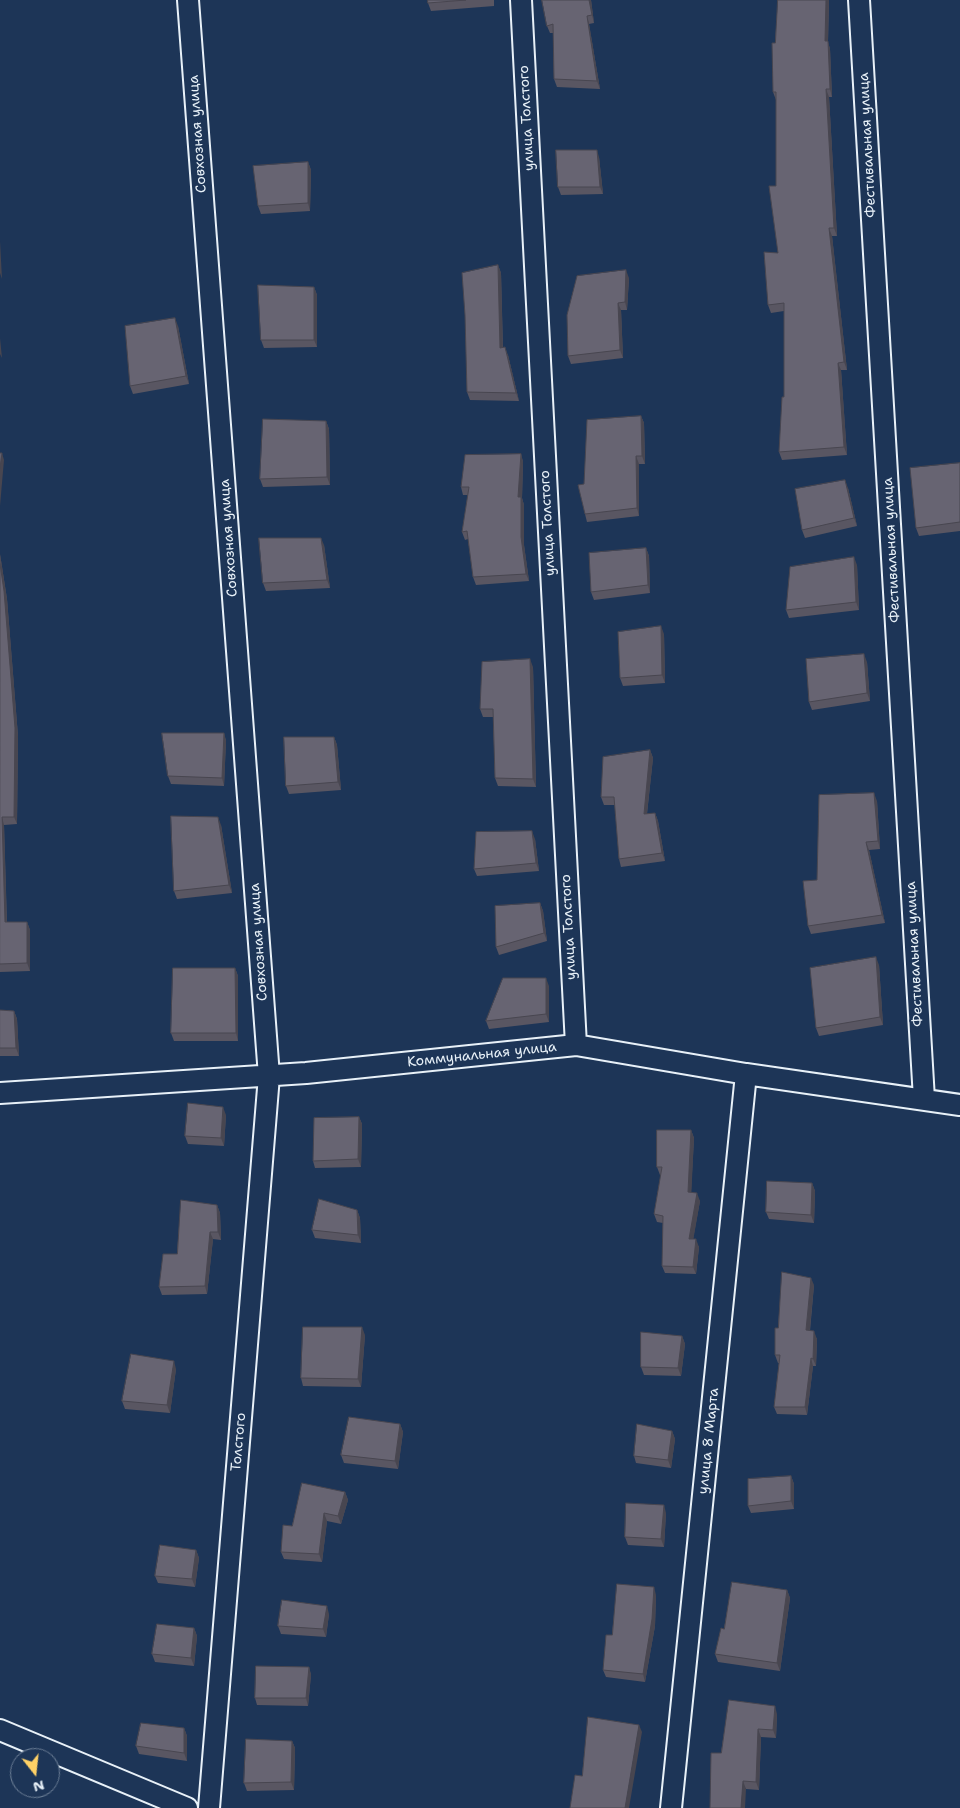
<!DOCTYPE html>
<html>
<head>
<meta charset="utf-8">
<style>
	body { margin:0 }
	#map { position:relative; width:960px; height:1808px; overflow:hidden; background:#1d3557; font-family:"Shantell Sans",sans-serif }
	canvas { display:block }
	.north { position:absolute; left:10px; top:1748px; width:50px; height:50px; box-sizing:border-box; background:#1d3557; border:1px solid #6e8097; border-radius:50%; rotate:164deg; font-size:14px; font-weight:700; line-height:20px; text-align:center; color:#e8f1f8 }
	.north::after { content:''; display:block; margin:auto; width:18px; height:22px; background:#ffd166; clip-path:polygon(50% 0,100% 100%,50% 72%,0 100%) }
</style>
</head>
<body>
<div id="map">
<canvas width="960" height="1808"></canvas>
<div class="north">N</div>
</div>
<script>
const context = document.querySelector('canvas').getContext('2d');
context.lineJoin = 'round';
function strokePath(path, color, width, dash) { context.strokeStyle = color; context.lineWidth = width; context.lineCap = dash ? 'butt' : 'round'; context.setLineDash(dash || []); context.stroke(path); }
function fillPath(path, color) { context.fillStyle = color; context.fill(path, 'evenodd'); }
function write(font, color, halo, rows, align = 'center') {
  context.font = font + ' "Shantell Sans",sans-serif'; context.lineWidth = 4; context.setLineDash([]); context.textBaseline = 'middle'; context.strokeStyle = halo; context.fillStyle = color; for (const [text, x, y, turn = 0] of rows) {
    context.save(); context.translate(x, y); context.rotate((+turn || 0) * Math.PI / 180); context.textAlign = isNaN(turn) ? turn : align; if (halo) context.strokeText(text, 0, 0); context.fillText(text, 0, 0); context.restore();
  }
}
const minor = new Path2D(`
	M 188,0 L 269,1076 L 209,1808
	M 521,0 L 576,1045
	M 859,0 L 924,1099
	M 0,1093 L 306,1073 L 576,1045 L 746,1074 L 960,1105
	M 0,1730 L 187,1808
	M 671,1808 L 746,1074`);
strokePath(minor, '#e8f1f8', 24);
strokePath(minor, '#1d3557', 20);
fillPath(new Path2D(`
	M 428,0 L 494,0 L 494,6 L 431,11 L 428,3 Z
	M 591,0 L 594,23 L 589,24 L 600,89 L 557,87 L 554,79 L 553,33 L 550,33 L 547,26 Z
	M 829,0 L 828,42 L 830,49 L 832,97 L 829,97 L 837,236 L 832,236 L 847,370 L 841,370 L 847,455 L 782,460 L 779,452 L 784,397 L 784,311 L 771,313 L 768,305 L 778,253 L 776,186 L 776,100 L 773,92 L 775,43 Z
	M 599,157 L 603,194 L 561,195 L 558,187 Z
	M 308,162 L 311,170 L 310,211 L 261,214 L 258,206 Z
	M 498,265 L 501,273 L 503,348 L 508,355 L 519,401 L 470,400 L 467,392 Z
	M 629,278 L 627,310 L 621,310 L 623,358 L 571,364 L 568,356 Z
	M 314,287 L 317,295 L 317,347 L 264,348 L 261,340 Z
	M 178,326 L 189,384 L 133,394 L 130,386 Z
	M 641,416 L 644,423 L 645,464 L 639,464 L 639,516 L 587,522 L 585,514 L 584,484 Z
	M 326,421 L 329,429 L 330,485 L 263,487 L 260,479 Z
	M 521,454 L 523,462 L 522,498 L 524,505 L 524,545 L 529,581 L 476,585 L 473,577 L 468,539 L 465,540 L 462,532 L 468,495 L 463,495 L 461,487 Z
	M 960,463 L 960,531 L 919,536 L 916,528 Z
	M 848,488 L 857,526 L 805,538 L 802,530 Z
	M 324,545 L 330,588 L 266,591 L 263,583 Z
	M 646,548 L 649,556 L 650,593 L 594,600 L 591,592 Z
	M 0,554 L 7,599 L 18,736 L 17,824 L 4,825 L 7,922 L 27,922 L 30,930 L 30,971 L 0,972 Z
	M 857,565 L 859,610 L 789,618 L 786,610 Z
	M 664,634 L 665,683 L 623,686 L 620,678 Z
	M 867,662 L 870,701 L 812,710 L 809,702 Z
	M 533,667 L 536,787 L 498,786 L 495,778 L 493,717 L 483,717 L 480,709 Z
	M 224,733 L 226,741 L 224,786 L 171,784 L 168,776 Z
	M 334,737 L 337,745 L 341,790 L 289,794 L 286,786 Z
	M 650,750 L 653,758 L 647,814 L 655,813 L 658,821 L 665,861 L 621,867 L 619,859 L 615,805 L 604,805 L 601,797 Z
	M 877,801 L 880,849 L 869,850 L 885,923 L 811,934 L 808,926 L 817,880 Z
	M 221,825 L 232,893 L 177,899 L 174,891 Z
	M 535,839 L 539,871 L 477,876 L 474,869 Z
	M 540,903 L 543,911 L 547,941 L 499,955 L 496,947 Z
	M 879,965 L 883,1025 L 819,1036 L 816,1028 Z
	M 235,968 L 238,976 L 238,1041 L 174,1041 L 171,1033 Z
	M 549,986 L 549,1022 L 489,1029 L 486,1021 Z
	M 0,1010 L 14,1011 L 17,1019 L 19,1056 L 0,1056 Z
	M 226,1115 L 224,1146 L 188,1144 L 185,1136 Z
	M 359,1117 L 362,1124 L 361,1167 L 315,1168 L 313,1161 Z
	M 691,1130 L 694,1138 L 691,1192 L 700,1201 L 693,1239 L 699,1247 L 696,1274 L 665,1273 L 662,1266 L 663,1223 L 657,1222 L 654,1214 L 661,1175 L 660,1175 L 657,1167 Z
	M 812,1183 L 815,1191 L 814,1223 L 769,1219 L 766,1212 Z
	M 217,1205 L 220,1213 L 221,1240 L 213,1239 L 207,1294 L 162,1295 L 159,1287 Z
	M 357,1210 L 360,1218 L 361,1243 L 315,1238 L 312,1230 Z
	M 814,1285 L 810,1331 L 817,1339 L 816,1366 L 813,1366 L 807,1415 L 777,1414 L 774,1407 L 779,1363 L 778,1363 L 775,1355 L 778,1328 Z
	M 365,1335 L 361,1387 L 303,1386 L 301,1378 Z
	M 682,1336 L 685,1344 L 681,1376 L 644,1375 L 641,1367 Z
	M 176,1369 L 170,1413 L 125,1409 L 122,1401 Z
	M 400,1424 L 403,1432 L 398,1469 L 344,1463 L 341,1455 Z
	M 672,1431 L 675,1439 L 671,1468 L 636,1463 L 634,1456 Z
	M 791,1476 L 794,1484 L 794,1509 L 751,1513 L 748,1506 Z
	M 345,1492 L 348,1500 L 341,1524 L 327,1521 L 322,1562 L 284,1559 L 281,1552 L 292,1526 Z
	M 666,1513 L 664,1547 L 628,1545 L 625,1537 Z
	M 196,1550 L 199,1558 L 195,1587 L 158,1583 L 155,1576 Z
	M 787,1590 L 790,1598 L 780,1671 L 718,1662 L 715,1654 L 724,1629 Z
	M 656,1595 L 655,1626 L 645,1682 L 606,1677 L 603,1670 L 612,1635 Z
	M 329,1614 L 326,1637 L 281,1634 L 278,1626 Z
	M 194,1628 L 197,1636 L 194,1666 L 155,1662 L 152,1654 Z
	M 309,1667 L 311,1675 L 308,1706 L 257,1705 L 255,1698 Z
	M 777,1714 L 776,1738 L 761,1737 L 759,1790 L 746,1789 L 721,1753 Z
	M 184,1728 L 187,1736 L 187,1761 L 139,1754 L 136,1746 Z
	M 292,1741 L 295,1748 L 294,1790 L 247,1791 L 244,1783 Z`), '#595662');
fillPath(new Path2D(`
	M 589,0 L 591,0 L 594,23 L 592,15 Z
	M 826,0 L 829,0 L 828,42 L 830,49 L 832,97 L 830,89 L 825,41 Z
	M 587,16 L 589,24 L 600,89 L 597,81 Z
	M 826,89 L 829,97 L 837,236 L 834,228 Z
	M 597,150 L 599,157 L 603,194 L 600,187 Z
	M 308,162 L 311,170 L 310,211 L 308,203 Z
	M 829,228 L 832,236 L 847,370 L 844,362 Z
	M 0,240 L 0,241 L 2,279 L 0,273 Z
	M 498,265 L 501,273 L 503,356 L 500,348 Z
	M 626,270 L 629,278 L 627,310 L 625,302 Z
	M 314,287 L 317,295 L 317,347 L 314,340 Z
	M 618,303 L 621,310 L 623,358 L 620,350 Z
	M 175,318 L 178,326 L 189,384 L 186,376 Z
	M 0,338 L 2,358 L 0,354 Z
	M 505,347 L 508,355 L 519,401 L 516,393 Z
	M 838,363 L 841,370 L 847,455 L 844,447 Z
	M 641,416 L 644,423 L 645,464 L 642,456 Z
	M 326,421 L 329,429 L 330,485 L 327,477 Z
	M 2,453 L 4,460 L 0,506 L 0,468 Z
	M 521,454 L 523,462 L 522,498 L 524,505 L 524,545 L 529,581 L 526,574 L 521,537 L 518,497 Z
	M 636,456 L 639,464 L 639,516 L 637,508 Z
	M 845,480 L 848,488 L 857,526 L 854,518 Z
	M 321,538 L 324,545 L 330,588 L 327,580 Z
	M 646,548 L 649,556 L 650,593 L 648,585 Z
	M 0,554 L 7,599 L 18,736 L 17,824 L 14,817 Z
	M 854,557 L 857,565 L 859,610 L 856,602 Z
	M 661,626 L 664,634 L 665,683 L 662,675 Z
	M 864,654 L 867,662 L 870,701 L 867,693 Z
	M 530,659 L 533,667 L 536,787 L 533,779 Z
	M 224,733 L 226,741 L 224,786 L 222,778 Z
	M 334,737 L 337,745 L 341,790 L 338,782 Z
	M 650,750 L 653,758 L 646,822 L 644,814 Z
	M 874,793 L 877,801 L 880,849 L 878,841 Z
	M 655,813 L 658,821 L 665,861 L 662,853 Z
	M 2,817 L 4,825 L 7,930 L 5,922 Z
	M 218,817 L 221,825 L 232,893 L 229,885 Z
	M 532,831 L 535,839 L 539,871 L 536,863 Z
	M 866,842 L 869,850 L 885,923 L 882,915 Z
	M 540,903 L 543,911 L 547,941 L 544,933 Z
	M 27,922 L 30,930 L 30,971 L 27,963 Z
	M 876,957 L 879,965 L 883,1025 L 880,1017 Z
	M 235,968 L 238,976 L 238,1041 L 236,1033 Z
	M 546,978 L 549,986 L 549,1022 L 546,1014 Z
	M 14,1011 L 17,1019 L 19,1056 L 16,1048 Z
	M 223,1107 L 226,1115 L 224,1146 L 221,1138 Z
	M 359,1117 L 362,1124 L 361,1167 L 358,1159 Z
	M 691,1130 L 694,1138 L 691,1200 L 688,1192 Z
	M 812,1183 L 815,1191 L 814,1223 L 811,1215 Z
	M 697,1193 L 700,1201 L 692,1247 L 689,1239 Z
	M 217,1205 L 220,1213 L 221,1240 L 218,1232 Z
	M 357,1210 L 360,1218 L 361,1243 L 358,1235 Z
	M 210,1232 L 213,1239 L 207,1294 L 205,1286 Z
	M 696,1239 L 699,1247 L 696,1274 L 693,1267 Z
	M 811,1278 L 814,1285 L 809,1338 L 806,1330 Z
	M 362,1327 L 365,1335 L 361,1387 L 358,1379 Z
	M 814,1331 L 817,1339 L 816,1366 L 813,1359 Z
	M 682,1336 L 685,1344 L 681,1376 L 678,1368 Z
	M 811,1358 L 813,1366 L 807,1415 L 805,1407 Z
	M 174,1361 L 176,1369 L 170,1413 L 167,1405 Z
	M 400,1424 L 403,1432 L 398,1469 L 395,1461 Z
	M 672,1431 L 675,1439 L 671,1468 L 668,1460 Z
	M 791,1476 L 794,1484 L 794,1509 L 791,1501 Z
	M 345,1492 L 348,1500 L 341,1524 L 338,1516 Z
	M 664,1505 L 666,1513 L 664,1547 L 661,1539 Z
	M 324,1513 L 327,1521 L 322,1562 L 319,1554 Z
	M 196,1550 L 199,1558 L 195,1587 L 192,1579 Z
	M 654,1587 L 656,1595 L 655,1626 L 645,1682 L 643,1674 Z
	M 787,1590 L 790,1598 L 780,1671 L 777,1663 Z
	M 327,1606 L 329,1614 L 326,1637 L 323,1629 Z
	M 194,1628 L 197,1636 L 194,1666 L 191,1658 Z
	M 309,1667 L 311,1675 L 308,1706 L 306,1698 Z
	M 775,1706 L 777,1714 L 776,1738 L 773,1730 Z
	M 639,1725 L 642,1732 L 629,1808 L 625,1808 Z
	M 184,1728 L 187,1736 L 187,1761 L 184,1753 Z
	M 758,1729 L 761,1737 L 759,1790 L 756,1782 Z
	M 292,1741 L 295,1748 L 294,1790 L 291,1782 Z
	M 743,1781 L 746,1789 L 745,1808 L 741,1808 Z`), '#484650');
const building = new Path2D(`
	M 428,0 L 466,0 L 428,3 Z
	M 542,0 L 589,0 L 592,15 L 587,16 L 597,81 L 554,79 L 553,24 L 547,26 Z
	M 778,0 L 826,0 L 825,41 L 828,41 L 830,89 L 826,89 L 834,228 L 829,228 L 844,362 L 838,363 L 844,447 L 779,452 L 782,397 L 784,397 L 784,303 L 768,305 L 764,252 L 778,253 L 769,186 L 776,186 L 776,92 L 773,92 L 772,43 L 775,43 Z
	M 556,150 L 597,150 L 600,187 L 558,187 Z
	M 308,162 L 308,203 L 258,206 L 253,166 Z
	M 498,265 L 500,348 L 505,347 L 516,393 L 467,392 L 465,315 L 462,273 Z
	M 626,270 L 625,302 L 618,303 L 620,350 L 568,356 L 567,315 L 577,276 Z
	M 258,285 L 314,287 L 314,340 L 261,340 Z
	M 175,318 L 186,376 L 130,386 L 125,326 Z
	M 641,416 L 642,456 L 636,456 L 637,508 L 585,514 L 578,485 L 584,484 L 587,420 Z
	M 263,419 L 326,421 L 327,477 L 260,479 Z
	M 0,453 L 2,453 L 0,468 Z
	M 521,454 L 518,497 L 521,497 L 521,537 L 526,574 L 473,577 L 467,531 L 462,532 L 469,487 L 461,487 L 465,455 Z
	M 960,463 L 960,522 L 916,528 L 910,468 Z
	M 845,480 L 854,518 L 802,530 L 795,489 Z
	M 259,538 L 321,538 L 327,580 L 263,583 Z
	M 646,548 L 648,585 L 591,592 L 589,553 Z
	M 854,557 L 856,602 L 786,610 L 790,567 Z
	M 0,564 L 4,591 L 15,728 L 14,817 L 2,817 L 5,922 L 27,922 L 27,963 L 0,964 Z
	M 661,626 L 662,675 L 620,678 L 618,632 Z
	M 864,654 L 867,693 L 809,702 L 806,659 Z
	M 530,659 L 533,779 L 495,778 L 493,709 L 480,709 L 482,662 Z
	M 162,733 L 224,733 L 222,778 L 168,776 Z
	M 284,737 L 334,737 L 338,782 L 286,786 Z
	M 650,750 L 644,814 L 655,813 L 662,853 L 619,859 L 614,797 L 601,797 L 603,757 Z
	M 874,793 L 878,841 L 866,842 L 882,915 L 808,926 L 803,881 L 817,880 L 819,795 Z
	M 171,816 L 218,817 L 229,885 L 174,891 Z
	M 532,831 L 536,863 L 474,869 L 476,832 Z
	M 540,903 L 544,933 L 496,947 L 495,906 Z
	M 876,957 L 880,1017 L 816,1028 L 810,968 Z
	M 173,968 L 235,968 L 236,1033 L 171,1033 Z
	M 503,978 L 546,978 L 546,1014 L 486,1021 Z
	M 0,1010 L 14,1011 L 16,1048 L 0,1048 Z
	M 188,1103 L 223,1107 L 221,1138 L 185,1136 Z
	M 359,1117 L 358,1159 L 313,1161 L 314,1118 Z
	M 657,1130 L 691,1130 L 688,1192 L 697,1193 L 689,1239 L 696,1239 L 693,1267 L 662,1266 L 663,1216 L 654,1214 L 662,1167 L 657,1167 Z
	M 767,1181 L 812,1183 L 811,1215 L 766,1212 Z
	M 319,1199 L 357,1210 L 358,1235 L 312,1230 Z
	M 181,1200 L 217,1205 L 218,1232 L 210,1232 L 205,1286 L 159,1287 L 163,1254 L 177,1254 Z
	M 782,1272 L 811,1278 L 806,1330 L 814,1331 L 813,1359 L 811,1358 L 805,1407 L 774,1407 L 780,1355 L 775,1355 L 775,1328 L 778,1328 Z
	M 303,1327 L 362,1327 L 358,1379 L 301,1378 Z
	M 641,1332 L 682,1336 L 678,1368 L 641,1367 Z
	M 131,1354 L 174,1361 L 167,1405 L 122,1401 Z
	M 349,1417 L 400,1424 L 395,1461 L 341,1455 Z
	M 637,1424 L 672,1431 L 668,1460 L 634,1456 Z
	M 791,1476 L 791,1501 L 748,1506 L 748,1479 Z
	M 302,1483 L 345,1492 L 338,1516 L 324,1513 L 319,1554 L 281,1552 L 283,1525 L 292,1526 Z
	M 626,1503 L 664,1505 L 661,1539 L 625,1537 Z
	M 160,1545 L 196,1550 L 192,1579 L 155,1576 Z
	M 732,1582 L 787,1590 L 777,1663 L 715,1654 L 721,1628 L 724,1629 Z
	M 617,1584 L 654,1587 L 652,1619 L 643,1674 L 603,1670 L 606,1635 L 612,1635 Z
	M 282,1600 L 327,1606 L 323,1629 L 278,1626 Z
	M 157,1624 L 194,1628 L 191,1658 L 152,1654 Z
	M 256,1666 L 309,1667 L 306,1698 L 255,1698 Z
	M 729,1700 L 775,1706 L 773,1730 L 758,1729 L 756,1782 L 743,1781 L 741,1808 L 710,1808 L 711,1753 L 721,1753 Z
	M 588,1717 L 639,1725 L 625,1808 L 570,1808 L 575,1775 L 582,1776 Z
	M 141,1723 L 184,1728 L 184,1753 L 136,1746 Z
	M 246,1739 L 292,1741 L 291,1782 L 244,1783 Z`);
fillPath(building, '#676472');
strokePath(building, '#484650', 1);
write('14px', '#e8f1f8', '#1d3557', [
	["улица Толстого",527,118,-93],
	["Совхозная улица",198,134,-94],
	["Фестивальная улица",868,145,-93],
	["улица Толстого",548,523,-93],
	["Совхозная улица",229,538,-94],
	["Фестивальная улица",892,550,-93],
	["улица Толстого",569,927,-93],
	["Совхозная улица",259,942,-94],
	["Фестивальная улица",915,954,-93],
	["Коммунальная улица",482,1055,-6],
	["улица 8 Марта",709,1441,-84],
	["Толстого",239,1442,-85]
]);
</script>
</body>
</html>
